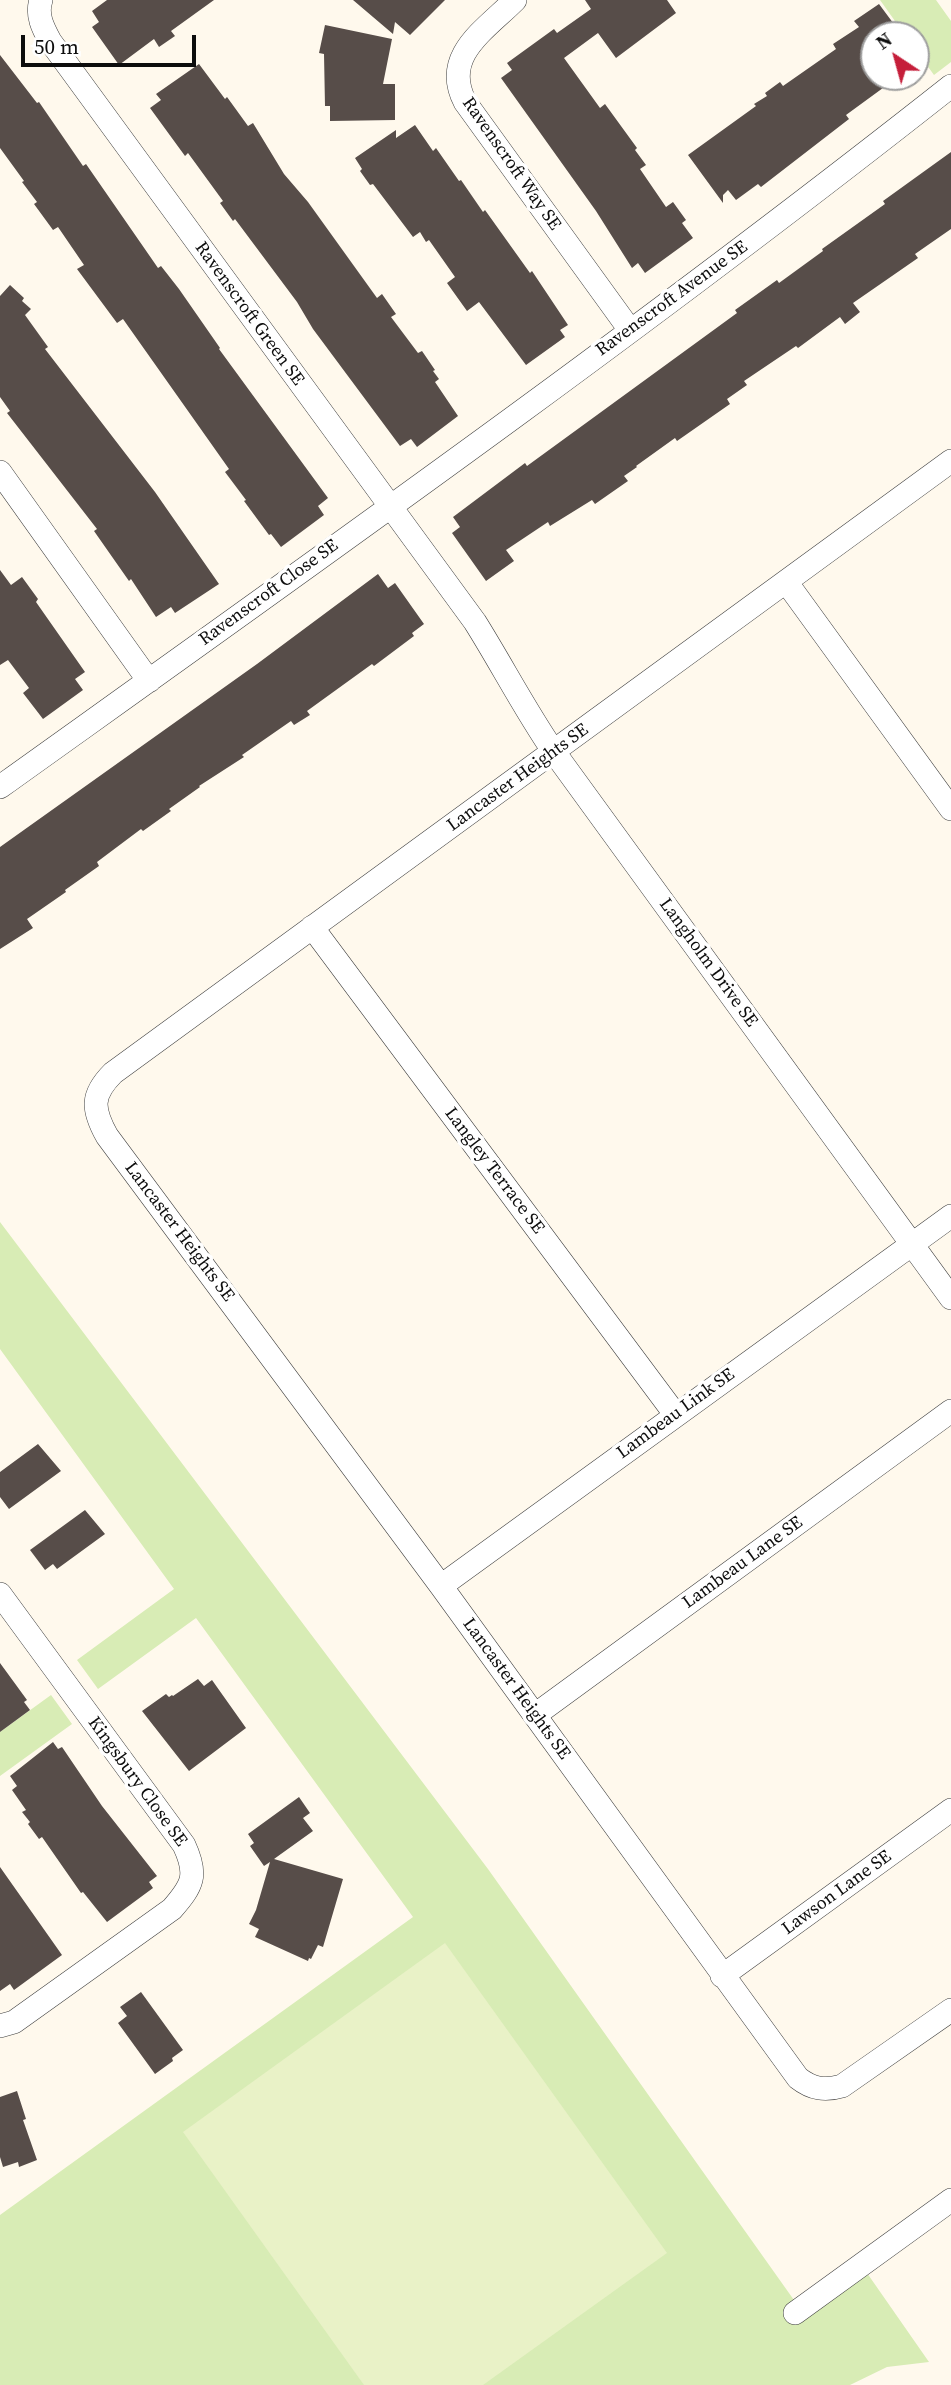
<!DOCTYPE html>
<html>
<head>
<meta charset="utf-8">
<style>
	body { margin:0 }
	#map { position:relative; width:951px; height:2385px; overflow:hidden; background:#fff9ed; font-family:"Source Serif 4",serif }
	canvas { display:block }
	.north { position:absolute; left:860px; top:21px; width:70px; height:70px; box-sizing:border-box; background:#fff; border:2px solid #9e9e9e; border-radius:50%; rotate:324deg; font-size:19px; font-weight:700; line-height:28px; text-align:center; color:#0d0d0d }
	.north::after { content:''; display:block; margin:auto; width:24px; height:32px; background:#c51e3a; clip-path:polygon(50% 0,100% 100%,50% 72%,0 100%) }
	.scale { position:absolute; left:21px; top:35px; width:175px; height:32px; box-sizing:border-box; border:4px solid #0d0d0d; border-top:0; padding-left:9px; font-size:21px; line-height:24px; white-space:nowrap; color:#0d0d0d; -webkit-text-stroke:5px #fff; paint-order:stroke }
</style>
</head>
<body>
<div id="map">
<canvas width="951" height="2385"></canvas>
<div class="north">N</div>
<div class="scale">50 m</div>
</div>
<script>
const context = document.querySelector('canvas').getContext('2d');
context.lineJoin = 'round';
function fillPath(path, color) { context.fillStyle = color; context.fill(path, 'evenodd'); }
function strokePath(path, color, width, dash) { context.strokeStyle = color; context.lineWidth = width; context.lineCap = dash ? 'butt' : 'round'; context.setLineDash(dash || []); context.stroke(path); }
function write(font, color, halo, rows, align = 'center') {
  context.font = font + ' "Source Serif 4",serif'; context.lineWidth = 7; context.setLineDash([]); context.textBaseline = 'middle'; context.strokeStyle = halo; context.fillStyle = color; for (const [text, x, y, turn = 0] of rows) {
    context.save(); context.translate(x, y); context.rotate((+turn || 0) * Math.PI / 180); context.textAlign = isNaN(turn) ? turn : align; if (halo) context.strokeText(text, 0, 0); context.fillText(text, 0, 0); context.restore();
  }
}
fillPath(new Path2D(`
	M 880,0 L 936,0 L 951,21 L 951,62 L 934,75 L 916,50 L 916,35 L 905,35 Z
	M 0,1222 L 488,1869 L 806,2317 L 867,2273 L 929,2362 L 887,2367 L 850,2385 L 0,2385 L 0,2215 L 413,1917 L 196,1618 L 98,1689 L 77,1660 L 174,1589 L 0,1349 Z
	M 51,1695 L 72,1724 L 0,1776 L 0,1732 Z`), '#d8ecb5');
fillPath(new Path2D(`
	M 445,1943 L 667,2253 L 483,2385 L 364,2385 L 183,2132 Z`), '#e9f2c7');
fillPath(new Path2D(`
	M 107,0 L 214,0 L 171,31 L 175,36 L 159,47 L 154,39 L 119,65 L 92,27 L 99,22 L 92,11 Z
	M 353,0 L 445,0 L 410,35 L 395,22 L 393,34 Z
	M 585,0 L 667,0 L 676,13 L 616,58 L 598,33 L 564,58 L 600,108 L 605,104 L 637,148 L 635,150 L 646,165 L 640,169 L 666,207 L 673,202 L 686,220 L 682,223 L 693,238 L 645,273 L 638,263 L 632,268 L 596,211 L 501,78 L 512,70 L 507,63 L 554,29 L 557,33 L 591,9 Z
	M 879,4 L 902,35 L 874,35 L 874,77 L 898,77 L 846,115 L 849,119 L 761,187 L 758,184 L 736,200 L 728,190 L 723,195 L 723,203 L 688,155 L 756,106 L 754,104 L 767,96 L 765,93 L 780,82 L 783,86 L 836,49 L 833,44 L 859,27 L 854,21 Z
	M 325,25 L 392,39 L 383,84 L 395,84 L 395,120 L 330,121 L 330,106 L 325,106 L 324,54 L 319,53 Z
	M 0,55 L 37,103 L 39,102 L 83,166 L 86,164 L 158,268 L 161,266 L 179,289 L 220,348 L 219,349 L 328,498 L 318,506 L 324,515 L 281,547 L 271,534 L 269,535 L 244,501 L 246,500 L 225,472 L 229,469 L 123,319 L 117,323 L 77,269 L 84,265 L 58,227 L 53,230 L 34,204 L 37,202 L 22,182 L 24,181 L 0,148 Z
	M 199,64 L 225,99 L 227,97 L 248,126 L 253,123 L 284,174 L 308,202 L 377,298 L 382,294 L 396,314 L 391,317 L 418,353 L 422,351 L 435,370 L 433,371 L 439,379 L 435,382 L 458,416 L 417,447 L 411,439 L 400,446 L 313,329 L 297,302 L 235,219 L 233,221 L 220,203 L 223,201 L 188,153 L 185,156 L 150,108 L 161,100 L 156,94 Z
	M 415,125 L 433,151 L 436,148 L 459,181 L 461,180 L 483,212 L 485,210 L 530,273 L 532,271 L 568,325 L 560,330 L 565,337 L 526,365 L 479,302 L 467,311 L 447,283 L 455,277 L 429,240 L 426,242 L 420,232 L 413,237 L 373,184 L 370,185 L 360,171 L 362,169 L 355,158 L 396,130 L 396,138 Z
	M 951,152 L 951,229 L 915,254 L 918,258 L 853,303 L 860,312 L 845,324 L 840,317 L 798,348 L 796,346 L 744,381 L 747,385 L 727,399 L 730,404 L 677,441 L 675,438 L 636,466 L 637,467 L 624,476 L 628,481 L 595,504 L 592,500 L 550,526 L 548,522 L 506,550 L 514,561 L 486,581 L 452,533 L 460,527 L 453,517 L 525,463 L 527,466 L 737,313 L 735,310 L 777,280 L 779,283 L 823,251 L 822,249 L 885,204 L 883,201 Z
	M 10,285 L 24,298 L 22,301 L 31,309 L 25,315 L 48,347 L 45,349 L 155,492 L 219,584 L 175,613 L 171,607 L 156,617 L 131,579 L 129,581 L 94,531 L 97,529 L 7,413 L 10,411 L 0,397 L 0,296 Z
	M 0,570 L 11,585 L 22,577 L 38,599 L 36,602 L 85,672 L 75,679 L 83,690 L 43,719 L 23,693 L 29,688 L 8,660 L 0,665 Z
	M 378,574 L 388,588 L 395,583 L 424,624 L 412,633 L 414,636 L 374,666 L 372,664 L 307,711 L 310,715 L 294,725 L 291,721 L 242,755 L 244,757 L 199,786 L 200,787 L 169,809 L 171,811 L 143,831 L 141,829 L 97,862 L 99,866 L 65,890 L 66,892 L 27,919 L 33,928 L 0,949 L 0,847 L 257,664 Z
	M 38,1444 L 61,1471 L 9,1509 L 0,1497 L 0,1472 Z
	M 85,1510 L 105,1534 L 57,1569 L 53,1564 L 45,1570 L 30,1550 Z
	M 0,1663 L 27,1700 L 24,1702 L 30,1710 L 0,1732 Z
	M 198,1679 L 204,1686 L 212,1680 L 246,1728 L 189,1771 L 142,1711 L 166,1694 L 169,1697 L 172,1695 L 173,1696 Z
	M 53,1742 L 58,1749 L 62,1747 L 102,1806 L 157,1876 L 149,1882 L 153,1888 L 107,1922 L 83,1892 L 81,1893 L 42,1837 L 39,1839 L 28,1824 L 30,1822 L 22,1812 L 26,1810 L 12,1790 L 17,1786 L 10,1776 Z
	M 299,1797 L 310,1813 L 303,1818 L 313,1831 L 274,1859 L 343,1879 L 323,1947 L 318,1945 L 311,1959 L 309,1958 L 308,1961 L 255,1937 L 259,1929 L 249,1924 L 256,1910 L 270,1862 L 264,1866 L 250,1846 L 254,1843 L 248,1834 Z
	M 0,1867 L 62,1955 L 14,1990 L 10,1984 L 0,1991 Z
	M 141,1992 L 183,2050 L 172,2058 L 173,2061 L 155,2074 L 118,2023 L 127,2016 L 120,2007 Z
	M 17,2091 L 26,2119 L 23,2120 L 37,2160 L 19,2167 L 18,2162 L 3,2167 L 0,2157 L 0,2097 Z`), '#574d49');
const minor = new Path2D(`
	M 41,0 C 36,15 43,28 50,41 L 475,622 C 502,665 525,710 554,752 L 951,1298
	M 515,0 C 485,30 441,56 465,102 L 630,330
	M 951,461 L 113,1073 C 91,1095 92,1109 107,1136 L 441,1586 L 798,2078 C 812,2089 825,2091 842,2086 L 951,2010
	M 0,472 L 149,681
	M 787,583 L 951,809
	M 0,787 C 320,558 642,330 951,86
	M 312,927 L 675,1414
	M 441,1586 L 951,1216
	M 0,1594 L 184,1845 C 198,1875 193,1885 172,1909 L 14,2022 L 0,2026
	M 535,1715 L 951,1411
	M 722,1976 L 951,1810
	M 795,2313 L 951,2200`);
strokePath(minor, '#404040', 24);
strokePath(minor, '#fff', 23);
write('18px', '#0d0d0d', '#fff', [
	["Ravenscroft Way SE",511,164,55],
	["Ravenscroft Avenue SE",672,299,-36],
	["Ravenscroft Green SE",249,314,54],
	["Ravenscroft Close SE",269,593,-36],
	["Lancaster Heights SE",518,778,-36],
	["Langholm Drive SE",708,963,54],
	["Langley Terrace SE",494,1171,53],
	["Lancaster Heights SE",179,1232,53],
	["Lambeau Link SE",676,1414,-36],
	["Lambeau Lane SE",743,1563,-36],
	["Lancaster Heights SE",516,1689,54],
	["Kingsbury Close SE",137,1782,54],
	["Lawson Lane SE",837,1893,-36]
]);
</script>
</body>
</html>
